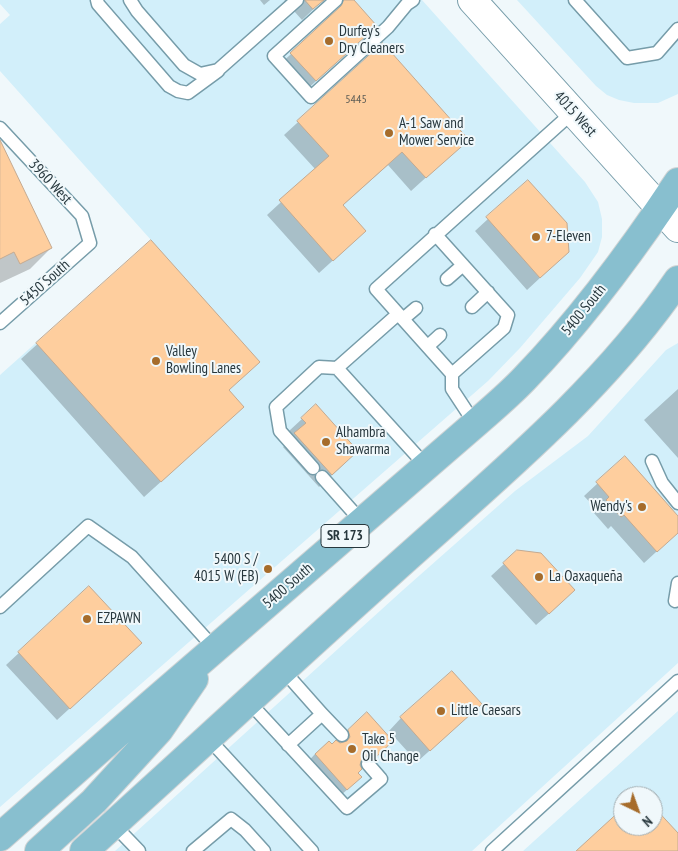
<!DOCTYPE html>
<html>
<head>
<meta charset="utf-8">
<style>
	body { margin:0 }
	#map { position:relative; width:678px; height:851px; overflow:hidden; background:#f0f8fb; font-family:"PT Sans Narrow",sans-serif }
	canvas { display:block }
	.north { position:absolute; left:613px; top:786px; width:50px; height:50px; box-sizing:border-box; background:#f0f8fb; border:1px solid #a0abaf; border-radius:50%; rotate:138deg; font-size:14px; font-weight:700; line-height:20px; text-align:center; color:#27373d }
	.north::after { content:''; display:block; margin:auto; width:18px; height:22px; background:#a66c2b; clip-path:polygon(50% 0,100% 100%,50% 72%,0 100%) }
</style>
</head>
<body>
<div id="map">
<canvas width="678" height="851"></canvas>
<div class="north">N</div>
</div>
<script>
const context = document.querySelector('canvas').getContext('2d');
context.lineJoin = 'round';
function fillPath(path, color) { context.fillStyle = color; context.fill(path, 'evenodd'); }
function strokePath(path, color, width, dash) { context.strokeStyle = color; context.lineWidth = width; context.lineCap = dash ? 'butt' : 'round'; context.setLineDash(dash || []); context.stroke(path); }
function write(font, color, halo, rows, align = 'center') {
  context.font = font + ' "PT Sans Narrow",sans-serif'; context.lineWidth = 4; context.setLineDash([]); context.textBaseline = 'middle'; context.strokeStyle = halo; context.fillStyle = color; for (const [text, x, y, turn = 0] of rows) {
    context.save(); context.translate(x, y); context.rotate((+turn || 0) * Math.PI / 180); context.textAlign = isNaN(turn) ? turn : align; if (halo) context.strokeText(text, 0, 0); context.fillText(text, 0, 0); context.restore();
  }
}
fillPath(new Path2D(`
	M 0,0 L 422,0 L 585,182 L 598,202 L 602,219 L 602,237 L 598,252 L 580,278 L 520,348 L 488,381 L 0,807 L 0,375 L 151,240 L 0,71 L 0,24 L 10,15 L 0,4 Z
	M 517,0 L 678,0 L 678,94 L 658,103 L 634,103 L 619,100 L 607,95 L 596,86 Z
	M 678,343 L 678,663 L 472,851 L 115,851 L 403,590 L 515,491 L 588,436 L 666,350 Z
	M 678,711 L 678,851 L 523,851 ZM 623,796 L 653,796 L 653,826 L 623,826 Z`), '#d2effa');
fillPath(new Path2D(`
	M 260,0 L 270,0 L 264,5 Z
	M 284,0 L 323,0 L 302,20 L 294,11 L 292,5 Z
	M 350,0 L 352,0 L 363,38 L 303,93 L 278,66 Z
	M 382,45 L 453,153 L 411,191 L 388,165 L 342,206 L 351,244 L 319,273 L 267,215 L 316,170 L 284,135 Z
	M 0,169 L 51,248 L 30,269 L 0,283 Z
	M 528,182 L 555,264 L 527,290 L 475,231 Z
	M 151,241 L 228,391 L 227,422 L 144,497 L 21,359 Z
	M 678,389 L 678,458 L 644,420 Z
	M 316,406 L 344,464 L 319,487 L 283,447 L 294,436 L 289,431 Z
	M 625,458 L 678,518 L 678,532 L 644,563 L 611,526 L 608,529 L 594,513 L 597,510 L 584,496 Z
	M 517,552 L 561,603 L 536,625 L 491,576 Z
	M 89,588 L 128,655 L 57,720 L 6,665 Z
	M 468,716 L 417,762 L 389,731 L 401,718 Z
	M 349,731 L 379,754 L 360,770 L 348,789 L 334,801 L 303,767 L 315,754 L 337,742 Z`), '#0003');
const building = new Path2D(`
	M 305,0 L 324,0 L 313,9 Z
	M 344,0 L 354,0 L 377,26 L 316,81 L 290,53 L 341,6 Z
	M 383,43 L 469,140 L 426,178 L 402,152 L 343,205 L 366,231 L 333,261 L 279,200 L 329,156 L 297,121 Z
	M 0,140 L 52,248 L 20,264 L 14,252 L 0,259 Z
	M 528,180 L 567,223 L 569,252 L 540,278 L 486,217 Z
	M 151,240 L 260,362 L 229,390 L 244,407 L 161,482 L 36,343 Z
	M 316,404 L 358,451 L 332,475 L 294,433 L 306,423 L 301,418 Z
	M 625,456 L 678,516 L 678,533 L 657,552 L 624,515 L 621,517 L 606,500 L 609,497 L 596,482 Z
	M 517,550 L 541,553 L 575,590 L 549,614 L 503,563 Z
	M 89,586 L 142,643 L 70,709 L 18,652 Z
	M 452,671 L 482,704 L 430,751 L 400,717 Z
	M 367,712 L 393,741 L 374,759 L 367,756 L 362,758 L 360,765 L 362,769 L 358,773 L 362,777 L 347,790 L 315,754 L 329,741 L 332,744 L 336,740 L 340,743 L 347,741 L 350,737 L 348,730 Z
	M 653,806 L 678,833 L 678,851 L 576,851 L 623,808 L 623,826 L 653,826 Z`);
fillPath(building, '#fece9e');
strokePath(building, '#c4aa91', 1);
const lane = new Path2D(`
	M 97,0 L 98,4 L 169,86 L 178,91 L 188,93 L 218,71
	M 130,0 L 137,11 L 184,65 L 200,74 L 218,70 L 297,0
	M 336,0 L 274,56 L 311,97 L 388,27 L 407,4 L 413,0
	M 575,0 L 627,58 L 657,53 L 678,29
	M 0,128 L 82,216 L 90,243 L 0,323
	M 435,234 L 508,315 L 504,328 L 452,374
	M 447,279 L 463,265
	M 472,307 L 488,292
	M 403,319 L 416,308
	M 428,346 L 440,335
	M 337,368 L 398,314
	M 475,424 L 452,389 L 452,374 L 376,289 L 573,112
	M 652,461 L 662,483 L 678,503
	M 313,468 L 280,431 L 276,407 L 319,367 L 337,368 L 426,466
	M 322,477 L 362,522
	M 675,601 L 678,583
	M 0,607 L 88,526 L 132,557 L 215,649
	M 283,670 L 322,714 L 288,745
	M 249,702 L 347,808 L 381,779 L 368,764
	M 322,714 L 342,735
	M 208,738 L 312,851
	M 113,824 L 139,851
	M 193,851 L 231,819 L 245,830 L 264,851
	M 492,851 L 678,681`);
const secondary = new Path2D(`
	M 472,0 L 678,228`);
const primary = new Path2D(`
	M 0,837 L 151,704 L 475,424 C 492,409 510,394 525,378 C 583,318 632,251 678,182
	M 39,851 L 94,801 L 159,730 L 194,679
	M 84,851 C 187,758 288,664 391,572 C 492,481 601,393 678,280`);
strokePath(lane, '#769ca9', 15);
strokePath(secondary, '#769ca9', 30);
strokePath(primary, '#cfd3d4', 30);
strokePath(lane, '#fff', 12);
strokePath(secondary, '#fff', 28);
strokePath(primary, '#88bfcf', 28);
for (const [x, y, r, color] of [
	[329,41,5,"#a66c2b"],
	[389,133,5,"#a66c2b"],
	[536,237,5,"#a66c2b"],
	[156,361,5,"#a66c2b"],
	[326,442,5,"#a66c2b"],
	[642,507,5,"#a66c2b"],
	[268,569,5,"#a66c2b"],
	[539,577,5,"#a66c2b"],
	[87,619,5,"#a66c2b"],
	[441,711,5,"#a66c2b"],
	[352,749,5,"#a66c2b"]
]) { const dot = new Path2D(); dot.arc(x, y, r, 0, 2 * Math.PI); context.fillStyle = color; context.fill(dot); strokePath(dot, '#f0f8fb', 2); }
write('12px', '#5d5d55', null, [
	["5445",356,100]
]);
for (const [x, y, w] of [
	[345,536,48]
]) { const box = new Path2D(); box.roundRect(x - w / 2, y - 11.5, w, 23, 4); context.fillStyle = '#f0f8fb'; context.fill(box); strokePath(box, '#27373d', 1); }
write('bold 14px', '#27373d', null, [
	["SR 173",345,536]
]);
write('15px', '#27373d', '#f0f8fb', [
	["Durfey's",339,32],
	["Dry Cleaners",339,49],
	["A-1 Saw and",399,124],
	["Mower Service",399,141],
	["7-Eleven",546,237],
	["Valley",166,352],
	["Bowling Lanes",166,369],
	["Alhambra",336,433],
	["Shawarma",336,450],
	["Wendy's",632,507,"right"],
	["5400 S /",258,560,"right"],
	["4015 W (EB)",258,577,"right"],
	["La Oaxaqueña",549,577],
	["EZPAWN",97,619],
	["Little Caesars",451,711],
	["Take 5",362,740],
	["Oil Change",362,757]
], 'left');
write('15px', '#27373d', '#f0f8fb', [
	["4015 West",575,114,48],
	["3960 West",50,182,47],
	["5450 South",45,283,-42],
	["5400 South",584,310,-51],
	["5400 South",288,586,-41]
]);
</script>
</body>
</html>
